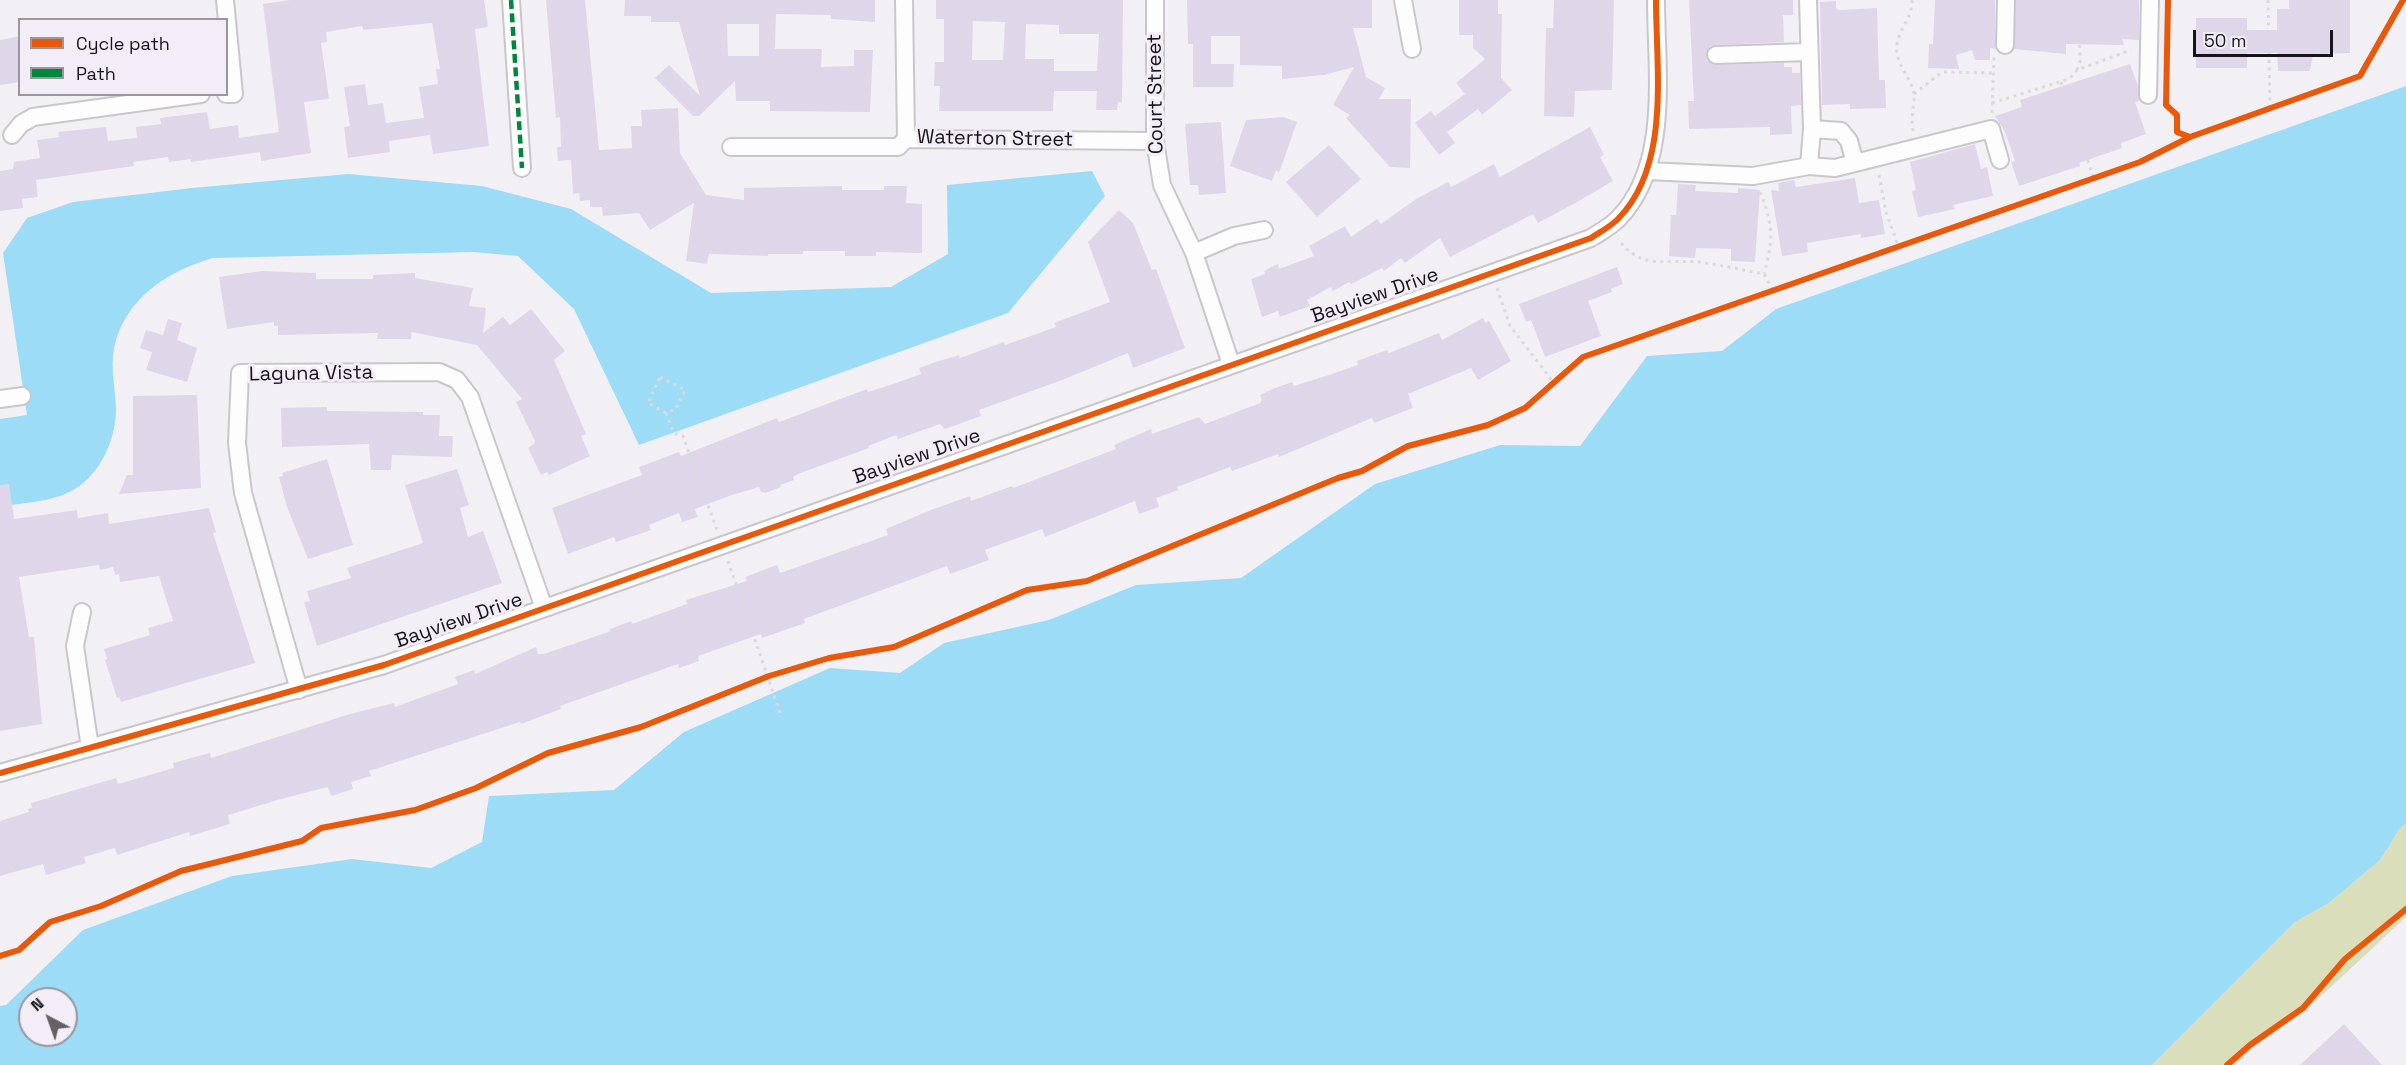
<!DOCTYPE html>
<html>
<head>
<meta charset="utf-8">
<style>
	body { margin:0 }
	#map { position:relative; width:2406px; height:1065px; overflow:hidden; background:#f3f0f5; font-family:"Space Grotesk",sans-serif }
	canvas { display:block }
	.legend { position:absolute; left:18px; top:18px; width:210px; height:78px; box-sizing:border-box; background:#f3edf8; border:2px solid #9b969e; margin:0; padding:8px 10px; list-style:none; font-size:18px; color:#161418 }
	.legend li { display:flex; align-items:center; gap:12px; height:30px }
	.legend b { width:30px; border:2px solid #9b969e }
	.north { position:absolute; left:18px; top:987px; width:60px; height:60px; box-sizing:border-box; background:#f3edf8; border:2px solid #9b969e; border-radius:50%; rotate:319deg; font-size:16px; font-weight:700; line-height:24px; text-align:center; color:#161418 }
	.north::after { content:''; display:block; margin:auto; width:21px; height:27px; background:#636165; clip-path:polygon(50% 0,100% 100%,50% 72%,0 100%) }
	.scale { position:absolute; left:2193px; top:30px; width:140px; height:27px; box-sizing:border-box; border:3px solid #161418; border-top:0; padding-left:8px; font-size:18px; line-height:21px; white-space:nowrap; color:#161418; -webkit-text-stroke:4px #f3edf8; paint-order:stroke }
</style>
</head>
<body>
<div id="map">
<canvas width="2406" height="1065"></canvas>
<ul class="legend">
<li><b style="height:8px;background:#e8590c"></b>Cycle path</li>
<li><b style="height:8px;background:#00873e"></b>Path</li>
</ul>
<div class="north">N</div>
<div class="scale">50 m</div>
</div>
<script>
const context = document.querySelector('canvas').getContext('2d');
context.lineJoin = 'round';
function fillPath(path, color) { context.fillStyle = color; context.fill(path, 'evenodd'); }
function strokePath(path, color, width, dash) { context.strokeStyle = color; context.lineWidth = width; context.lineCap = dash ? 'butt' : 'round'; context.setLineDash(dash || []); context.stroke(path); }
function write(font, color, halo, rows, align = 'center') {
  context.font = font + ' "Space Grotesk",sans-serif'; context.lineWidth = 6; context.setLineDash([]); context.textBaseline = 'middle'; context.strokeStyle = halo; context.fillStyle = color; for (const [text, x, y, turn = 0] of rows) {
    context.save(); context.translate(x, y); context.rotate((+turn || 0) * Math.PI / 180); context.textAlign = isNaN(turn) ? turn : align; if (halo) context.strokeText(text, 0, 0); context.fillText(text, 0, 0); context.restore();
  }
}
fillPath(new Path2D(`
	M 2406,824 L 2406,917 L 2304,1012 L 2255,1046 L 2235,1065 L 2152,1065 L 2295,922 L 2329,903 L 2380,860 L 2401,827 Z`), '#dadeba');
fillPath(new Path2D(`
	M 2406,86 L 2406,824 L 2401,827 L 2380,860 L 2329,903 L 2295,922 L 2152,1065 L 0,1065 L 0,1006 L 6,1005 L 83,930 L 232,876 L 352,859 L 431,868 L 482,842 L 489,796 L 614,790 L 684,732 L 830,668 L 900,673 L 944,643 L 1049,620 L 1136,585 L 1241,578 L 1375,484 L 1500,445 L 1580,446 L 1647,356 L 1722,351 L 1776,309 ZM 30,999 L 66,999 L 66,1035 L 30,1035 Z
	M 1092,171 L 1105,196 L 1008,313 L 639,445 L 574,309 L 518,256 L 473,252 L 213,258 C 168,271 125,298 114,348 C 110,370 116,390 116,412 C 115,441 100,474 75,489 C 53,502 25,503 0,506 L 0,419 L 27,415 L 3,253 L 27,218 L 73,202 L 192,188 L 348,174 L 482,186 L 571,209 L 711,293 L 891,287 L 948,254 L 947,185 Z`), '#9cdcf7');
fillPath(new Path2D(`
	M 290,0 L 484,0 L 488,27 L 475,29 L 489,146 L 433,154 L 430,135 L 389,141 L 390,152 L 348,158 L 344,127 L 350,126 L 344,87 L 365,84 L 368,105 L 383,103 L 386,123 L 424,118 L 419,87 L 438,84 L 436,69 L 440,69 L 432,23 L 363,30 L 362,26 L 326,32 L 327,42 L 321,43 L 329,99 L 304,102 L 311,153 L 261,161 L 260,152 L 191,162 L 191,159 L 169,162 L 168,157 L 133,162 L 134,166 L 36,180 L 38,197 L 22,199 L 23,208 L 0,211 L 0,171 L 13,169 L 14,162 L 40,158 L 37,140 L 59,137 L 58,132 L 106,127 L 108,141 L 137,138 L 136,127 L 161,124 L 160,118 L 207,112 L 210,129 L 238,125 L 239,138 L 279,132 L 263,4 Z
	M 546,0 L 585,0 L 599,150 L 632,148 L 631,126 L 642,126 L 641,110 L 678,108 L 680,153 L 706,195 L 744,200 L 744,188 L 842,186 L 842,190 L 884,190 L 884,186 L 907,186 L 906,203 L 922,204 L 922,253 L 876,252 L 876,256 L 845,256 L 845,251 L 803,251 L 803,254 L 768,254 L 768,256 L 709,254 L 707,264 L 686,261 L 694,203 L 650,230 L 639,213 L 603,216 L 602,207 L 590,207 L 590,200 L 580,201 L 579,193 L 573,194 L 571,160 L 558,161 L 557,147 L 561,147 L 560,117 L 556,118 Z
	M 625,0 L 875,0 L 875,22 L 831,19 L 831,15 L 776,14 L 775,49 L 822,49 L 821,67 L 854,66 L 854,50 L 873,50 L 870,112 L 770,111 L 770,101 L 736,101 L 735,81 L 699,116 L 693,116 L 655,78 L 669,65 L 700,96 L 679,22 L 651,22 L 651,16 L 624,16 ZM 727,24 L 759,24 L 759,56 L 728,56 Z
	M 936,0 L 1123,0 L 1122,102 L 1118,102 L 1117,110 L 1096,110 L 1097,91 L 1054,91 L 1053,111 L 939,111 L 940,86 L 934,86 L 935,62 L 944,62 L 944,19 L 936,19 ZM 973,21 L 1005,22 L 1003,60 L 972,60 ZM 1026,24 L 1059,25 L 1059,34 L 1099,34 L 1097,71 L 1054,71 L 1054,59 L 1025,59 Z
	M 1187,0 L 1372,0 L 1372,28 L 1353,28 L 1366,77 L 1385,88 L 1379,99 L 1411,99 L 1410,168 L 1390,167 L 1346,118 L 1350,115 L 1333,105 L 1354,67 L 1324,75 L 1282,79 L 1282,66 L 1240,65 L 1240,36 L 1211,36 L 1211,64 L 1234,64 L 1233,87 L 1193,87 L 1193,44 L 1188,44 Z
	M 1459,0 L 1498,0 L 1498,14 L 1502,14 L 1501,78 L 1512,90 L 1482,115 L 1478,109 L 1447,132 L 1455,143 L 1439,155 L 1415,123 L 1431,111 L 1435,116 L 1465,94 L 1456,83 L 1485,59 L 1473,48 L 1473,35 L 1459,35 Z
	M 1554,0 L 1614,0 L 1612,90 L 1575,91 L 1574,117 L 1544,116 L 1546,28 L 1553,28 Z
	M 1689,0 L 1793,0 L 1793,15 L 1783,15 L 1784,42 L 1715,45 L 1710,46 L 1706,55 L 1707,61 L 1716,65 L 1784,63 L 1784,67 L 1792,67 L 1792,73 L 1800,73 L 1801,105 L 1791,106 L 1792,134 L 1770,135 L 1770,127 L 1689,129 L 1688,101 L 1694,101 Z
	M 1935,0 L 1995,0 L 1995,49 L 1990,48 L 1990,60 L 1975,60 L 1972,50 L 1956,55 L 1959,69 L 1928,68 L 1929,44 L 1933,44 Z
	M 2016,0 L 2139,0 L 2139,40 L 2122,39 L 2124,45 L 2066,44 L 2066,54 L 2014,49 Z
	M 2289,0 L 2350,0 L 2350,53 L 2313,54 L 2310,71 L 2278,71 L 2277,53 L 2247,53 L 2247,68 L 2196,68 L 2196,18 L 2247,18 L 2247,30 L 2277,30 L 2277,9 L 2289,9 Z
	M 1836,1 L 1836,8 L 1839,10 L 1877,8 L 1879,80 L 1885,80 L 1886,108 L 1850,109 L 1850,104 L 1822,105 L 1820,2 Z
	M 20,36 L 20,82 L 0,85 L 0,40 Z
	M 2130,64 L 2138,86 L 2139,101 L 2135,102 L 2146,134 L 2121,143 L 2122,148 L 2079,163 L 2080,166 L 2019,186 L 2011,162 L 2015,161 L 2005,132 L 1995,116 L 2022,107 L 2020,100 Z
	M 1283,117 L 1297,122 L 1279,173 L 1276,170 L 1272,181 L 1230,166 L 1246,120 Z
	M 1221,122 L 1226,193 L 1199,195 L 1198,185 L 1190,185 L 1185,124 Z
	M 1590,127 L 1604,155 L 1600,157 L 1613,181 L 1577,202 L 1538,223 L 1533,214 L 1450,257 L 1440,238 L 1405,263 L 1401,258 L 1384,271 L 1382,268 L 1351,284 L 1349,282 L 1333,291 L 1331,287 L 1307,300 L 1310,306 L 1280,317 L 1278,311 L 1262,317 L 1251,279 L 1265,274 L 1264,271 L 1278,264 L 1279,269 L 1314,256 L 1309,246 L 1345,226 L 1351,237 L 1377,219 L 1381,224 L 1416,199 L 1448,182 L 1451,187 L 1494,164 L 1500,177 Z
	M 1975,144 L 1981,169 L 1987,167 L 1993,196 L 1953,205 L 1955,209 L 1918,217 L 1912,191 L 1916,190 L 1910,162 Z
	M 1329,145 L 1361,179 L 1317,217 L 1286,182 Z
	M 1855,178 L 1859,203 L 1879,200 L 1885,234 L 1861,238 L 1861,234 L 1807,243 L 1808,252 L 1782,256 L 1771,190 L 1779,191 L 1778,183 L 1794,180 L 1796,187 Z
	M 1678,184 L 1696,185 L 1695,191 L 1738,193 L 1738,188 L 1760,190 L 1755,262 L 1731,261 L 1731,249 L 1696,248 L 1695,258 L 1669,256 L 1671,215 L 1676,215 Z
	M 1119,210 L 1133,223 L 1152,270 L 1156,269 L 1185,348 L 1133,368 L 1128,353 L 1062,380 L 979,410 L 981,416 L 945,429 L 940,424 L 898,439 L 896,435 L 868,446 L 869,448 L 798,474 L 793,477 L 794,480 L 780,485 L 781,487 L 765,493 L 761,492 L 759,487 L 732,495 L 695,509 L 698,517 L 682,522 L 679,513 L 649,525 L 651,530 L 616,542 L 614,537 L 568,554 L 552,508 L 642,475 L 639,467 L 679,452 L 681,456 L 777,418 L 779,422 L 867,389 L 868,392 L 896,383 L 921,374 L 919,368 L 939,361 L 959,355 L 960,358 L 1004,342 L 1005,345 L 1056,327 L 1054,323 L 1110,302 L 1088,242 Z
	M 1617,267 L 1623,284 L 1611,289 L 1612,292 L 1588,301 L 1601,336 L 1545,357 L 1531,320 L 1526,322 L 1519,304 Z
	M 262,271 L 316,273 L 316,279 L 373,279 L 373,275 L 415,273 L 415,278 L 473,288 L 469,306 L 486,308 L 483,333 L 503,317 L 510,325 L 531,309 L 565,351 L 554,360 L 586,434 L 581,436 L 590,456 L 549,475 L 547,472 L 541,475 L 528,448 L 534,444 L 535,441 L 516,402 L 522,399 L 477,345 L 411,332 L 411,339 L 377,339 L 378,333 L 278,335 L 278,326 L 274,326 L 274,322 L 227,329 L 219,277 Z
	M 1483,318 L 1485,323 L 1489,321 L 1511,361 L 1478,380 L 1471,368 L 1408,394 L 1413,408 L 1374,423 L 1372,418 L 1279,457 L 1278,454 L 1232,471 L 1230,467 L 1177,487 L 1178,490 L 1156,498 L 1159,507 L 1139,514 L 1135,501 L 1045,537 L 1042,529 L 985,550 L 989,560 L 950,574 L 947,566 L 804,619 L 805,623 L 762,638 L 761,634 L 698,656 L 699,661 L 679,668 L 678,664 L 560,706 L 561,709 L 521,724 L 520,722 L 369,771 L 371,776 L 351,782 L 353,789 L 331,796 L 328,787 L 281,799 L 228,815 L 230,824 L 190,836 L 189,832 L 117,855 L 115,848 L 84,857 L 86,863 L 46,875 L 43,864 L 0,876 L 0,821 L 29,812 L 28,809 L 32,808 L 31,803 L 116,778 L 118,784 L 174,768 L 173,763 L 210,753 L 211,758 L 350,714 L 394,703 L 395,707 L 458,684 L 455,677 L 474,670 L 475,674 L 536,647 L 538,654 L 544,654 L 611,631 L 610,629 L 631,621 L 632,624 L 687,604 L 686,600 L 747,581 L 745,577 L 777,565 L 780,573 L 888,535 L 886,529 L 931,510 L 970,496 L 971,501 L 1012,486 L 1013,488 L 1116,449 L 1114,445 L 1151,429 L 1152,434 L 1199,417 L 1205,424 L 1260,403 L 1262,400 L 1260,395 L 1275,388 L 1292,382 L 1294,386 L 1329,375 L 1358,365 L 1357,361 L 1387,350 L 1389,353 L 1439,333 L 1442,340 Z
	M 168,319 L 182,323 L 177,340 L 197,348 L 187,382 L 146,370 L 152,352 L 140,348 L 146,330 L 163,335 Z
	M 197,395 L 201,488 L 119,494 L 127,475 L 133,475 L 133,396 Z
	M 327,407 L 327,411 L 423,412 L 423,415 L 440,415 L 439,436 L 453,436 L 452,457 L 392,455 L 391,470 L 371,470 L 369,444 L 282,447 L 281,408 Z
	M 327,459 L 353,545 L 308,559 L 287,507 L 279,477 L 283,476 L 282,473 Z
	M 457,469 L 469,505 L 460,508 L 468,537 L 483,531 L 502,583 L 317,646 L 304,602 L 310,601 L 307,591 L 351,578 L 347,568 L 423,543 L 405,485 Z
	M 9,484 L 14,519 L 77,510 L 78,518 L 108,513 L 109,524 L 209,508 L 216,532 L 213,533 L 255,663 L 121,702 L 119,697 L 117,698 L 105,660 L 107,659 L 104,649 L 150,635 L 148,628 L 173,621 L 159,576 L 120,582 L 119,574 L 115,575 L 113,567 L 100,570 L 99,565 L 19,577 L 29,637 L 34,637 L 42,724 L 0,731 L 0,485 Z
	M 2344,1024 L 2382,1065 L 2300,1065 Z`), '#e0d6e9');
const minor = new Path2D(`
	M 225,0 L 234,94 L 226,94
	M 511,0 L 522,168
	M 904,0 L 906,139
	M 1155,0 L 1155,141 L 1162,185 L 1194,253 L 1231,364
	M 1403,0 L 1412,49
	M 1808,0 L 1812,129 L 1809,166
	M 2005,45 L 2006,0
	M 1716,55 L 1809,52
	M 2148,95 L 2150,0
	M 1812,129 L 1841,131 L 1849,141 L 1855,163
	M 12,135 L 21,124 L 33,117 L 201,94
	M 731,147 L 898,147 L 906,139 L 1155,141
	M 1648,171 L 1753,176 L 1809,166 L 1835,168 L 1991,129 L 2000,160
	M 1194,253 L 1234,236 L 1264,230
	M 0,399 L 22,396
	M 82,612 L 75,646 L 90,748
	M 299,690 L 243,493 L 237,443 L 240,373 L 439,372 L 457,380 L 470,397 L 544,608
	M 0,773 L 384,665 L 1591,238 C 1600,232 1610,227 1618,219 C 1671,165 1656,70 1656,0`);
strokePath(minor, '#c9c7cb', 20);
strokePath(new Path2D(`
	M 1912,0 C 1913,17 1899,28 1897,44 C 1894,64 1911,76 1914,94 C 1915,105 1910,115 1913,131
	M 2268,0 L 2270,109
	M 2077,70 L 2080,62 L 2079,0
	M 2061,82 L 2094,179
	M 1914,94 L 1942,72 L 1994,73
	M 1992,103 L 2069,79 L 2077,70 L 2131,50
	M 1992,113 L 1994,57
	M 1879,175 L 1886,212 L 1899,248
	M 1760,192 C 1774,226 1773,240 1764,274
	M 1497,288 L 1510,326 L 1554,383
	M 660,377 L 685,390 L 676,409 L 666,413 L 648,403 Z
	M 666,413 L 674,433 L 683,436 L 717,530
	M 728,561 L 780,713
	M 0,956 L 19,950 L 50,922 L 101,906 L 181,871 L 302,841 L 321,828 L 415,810 L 476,788 L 548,753 L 641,727 L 769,676 L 829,658 L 894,647 L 1027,590 L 1087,581 L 1338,478 L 1362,471 L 1408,446 L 1488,425 L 1525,408 L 1583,357 L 1774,292 L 1764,274 C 1743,270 1721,265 1699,262 C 1666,259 1641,271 1618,239`), '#dadadc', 3, [3, 4.5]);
strokePath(minor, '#fdfdfe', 16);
strokePath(new Path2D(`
	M 511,0 L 522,168`), '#00873e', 4.5, [9, 4.5]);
strokePath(new Path2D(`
	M 2168,0 L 2166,105 L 2177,115 L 2177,132 L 2190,137
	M 0,773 L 384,665 L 1591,238 C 1600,232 1610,227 1618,219 C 1671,165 1656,70 1656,0
	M 0,956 L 19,950 L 50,922 L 101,906 L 181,871 L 302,841 L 321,828 L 415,810 L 476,788 L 548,753 L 641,727 L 769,676 L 829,658 L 894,647 L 1027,590 L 1087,581 L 1338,478 L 1362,471 L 1408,446 L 1488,425 L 1525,408 L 1583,357 L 2140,162 L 2190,137 L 2360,76 L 2403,0
	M 2227,1065 L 2250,1045 L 2303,1008 L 2345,959 L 2406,909`), '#e8590c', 6);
write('20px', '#161418', '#f3edf8', [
	["Court Street",1156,94,-91],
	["Waterton Street",995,139,1],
	["Bayview Drive",1375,296,-19],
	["Laguna Vista",311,374,-1],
	["Bayview Drive",917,457,-19],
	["Bayview Drive",459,621,-19]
]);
</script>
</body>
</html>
